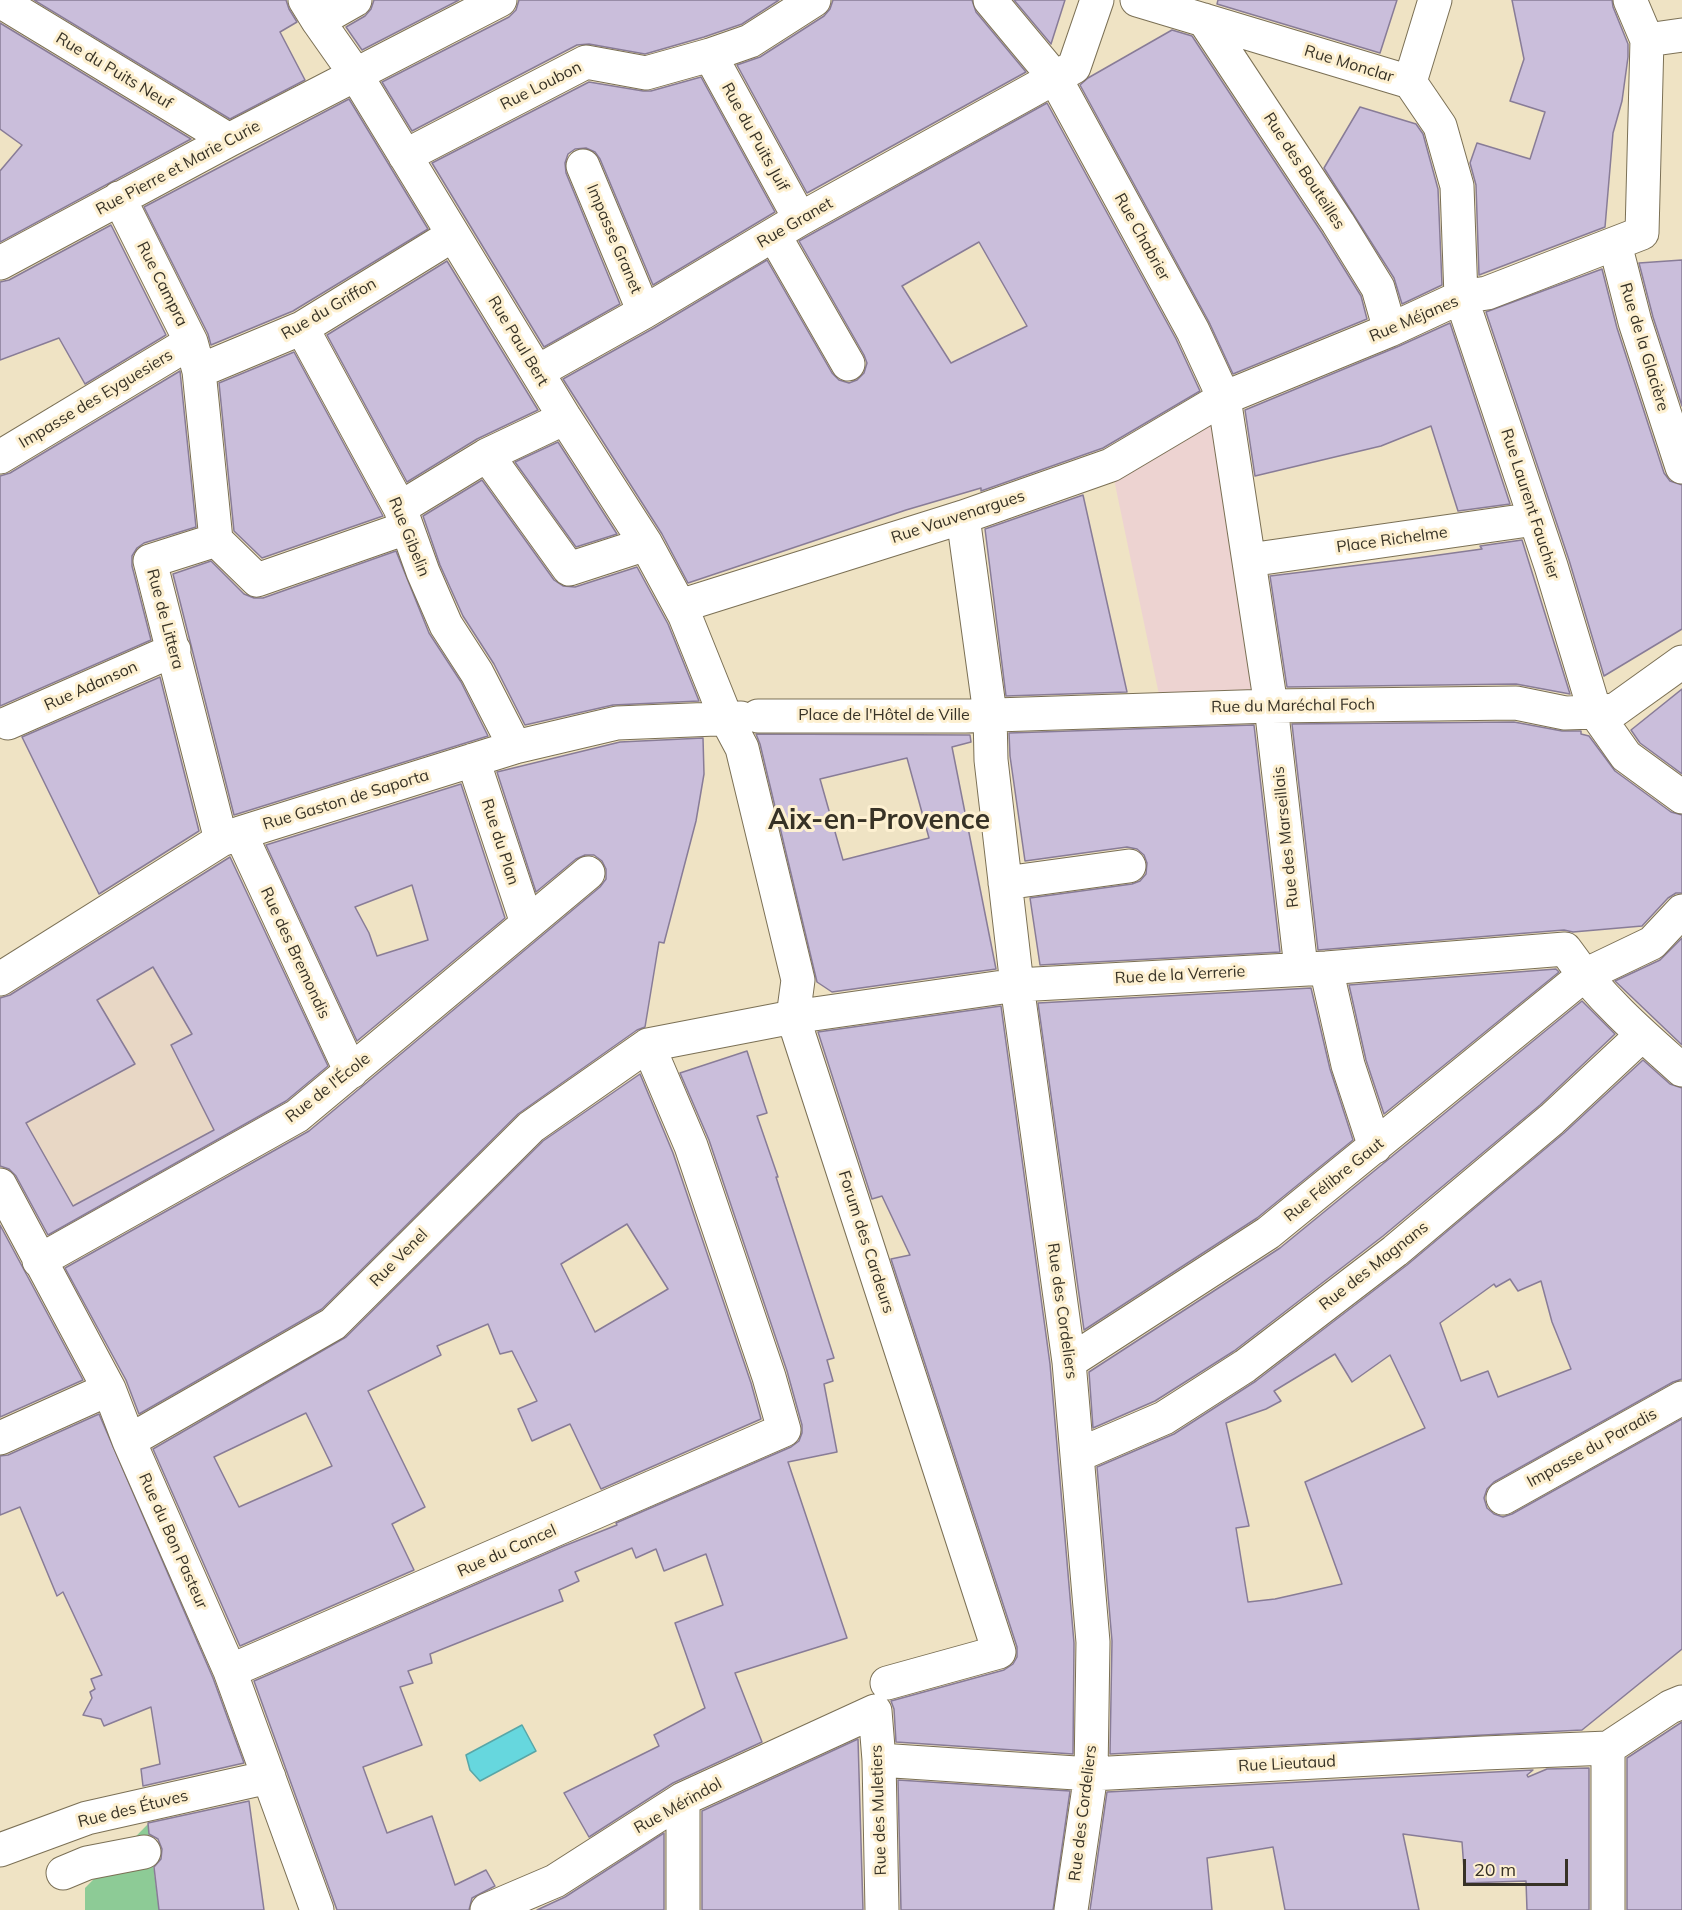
<!DOCTYPE html>
<html>
<head>
<meta charset="utf-8">
<style>
	body { margin:0 }
	#map { position:relative; width:1682px; height:1910px; overflow:hidden; background:#efe3c4; font-family:Mulish,sans-serif }
	canvas { display:block }
	.scale { position:absolute; left:1463px; top:1859px; width:105px; height:27px; box-sizing:border-box; border:3px solid #373226; border-top:0; padding-left:8px; font-size:18px; line-height:21px; white-space:nowrap; color:#373226; -webkit-text-stroke:4px #fdf0d1; paint-order:stroke }
</style>
</head>
<body>
<div id="map">
<canvas width="1682" height="1910"></canvas>
<div class="scale">20 m</div>
</div>
<script>
const context = document.querySelector('canvas').getContext('2d');
context.lineJoin = 'round';
function fillPath(path, color) { context.fillStyle = color; context.fill(path, 'evenodd'); }
function strokePath(path, color, width, dash) { context.strokeStyle = color; context.lineWidth = width; context.lineCap = dash ? 'butt' : 'round'; context.setLineDash(dash || []); context.stroke(path); }
function write(font, color, halo, rows, align = 'center') {
  context.font = font + ' Mulish,sans-serif'; context.lineWidth = 6; context.setLineDash([]); context.textBaseline = 'middle'; context.strokeStyle = halo; context.fillStyle = color; for (const [text, x, y, turn = 0] of rows) {
    context.save(); context.translate(x, y); context.rotate((+turn || 0) * Math.PI / 180); context.textAlign = isNaN(turn) ? turn : align; if (halo) context.strokeText(text, 0, 0); context.fillText(text, 0, 0); context.restore();
  }
}
fillPath(new Path2D(`
	M 1224,398 L 1271,706 L 1162,709 L 1111,465 Z`), '#edd3d1');
fillPath(new Path2D(`
	M 143,913 L 223,1012 L 277,1113 L 47,1242 L 0,1156 L 0,995 Z`), '#e8d7c5');
fillPath(new Path2D(`
	M 148,1824 L 159,1910 L 85,1910 L 85,1888 Z`), '#8dcb96');
const water = new Path2D(`
	M 522,1725 L 536,1751 L 480,1781 L 470,1770 L 466,1755 Z`);
fillPath(water, '#66d7de');
strokePath(water, '#58a6a7', 1.5);
const building = new Path2D(`
	M 34,0 L 286,0 L 289,9 L 297,22 L 280,32 L 305,80 L 230,119 Z
	M 374,0 L 459,0 L 362,50 L 346,27 L 365,16 L 371,9 Z
	M 519,0 L 779,0 L 742,24 L 704,37 L 645,54 L 589,44 L 577,45 L 412,131 L 382,82 L 509,17 L 516,10 Z
	M 833,0 L 972,0 L 976,12 L 1026,72 L 807,193 L 737,65 L 760,57 L 824,16 L 830,9 Z
	M 1014,0 L 1065,0 L 1051,44 Z
	M 1218,0 L 1397,0 L 1380,53 L 1217,4 Z
	M 1512,0 L 1612,0 L 1613,7 L 1628,44 L 1628,57 L 1622,101 L 1613,133 L 1605,227 L 1479,275 L 1476,185 L 1470,163 L 1477,143 L 1530,159 L 1545,112 L 1510,101 L 1524,59 Z
	M 0,23 L 191,139 L 0,242 L 0,171 L 22,145 L 0,129 Z
	M 1172,30 L 1192,36 L 1322,233 L 1361,296 L 1367,319 L 1233,374 L 1209,322 L 1080,85 L 1088,78 Z
	M 701,77 L 775,212 L 653,285 L 600,159 L 595,152 L 586,148 L 575,149 L 568,154 L 565,163 L 566,173 L 620,304 L 544,347 L 432,163 L 589,82 L 643,91 L 651,91 Z
	M 349,99 L 428,229 L 293,311 L 211,345 L 208,334 L 144,207 Z
	M 1047,103 L 1176,339 L 1200,391 L 1103,448 L 981,491 L 981,488 L 906,510 L 688,583 L 662,534 L 563,379 L 654,328 L 767,260 L 832,373 L 839,380 L 849,383 L 857,380 L 864,373 L 867,363 L 864,355 L 799,241 ZM 979,242 L 1027,326 L 951,363 L 902,286 Z
	M 1360,107 L 1416,124 L 1423,134 L 1438,189 L 1442,285 L 1402,304 L 1394,278 L 1324,168 Z
	M 111,225 L 166,335 L 85,384 L 59,338 L 0,360 L 0,282 L 9,280 Z
	M 1682,260 L 1682,406 L 1653,317 L 1639,263 Z
	M 447,261 L 538,410 L 477,439 L 407,482 L 327,335 Z
	M 1602,269 L 1617,328 L 1664,473 L 1670,481 L 1682,485 L 1682,629 L 1604,676 L 1569,560 L 1486,312 Z
	M 1450,323 L 1510,504 L 1458,511 L 1431,426 L 1381,446 L 1255,476 L 1245,410 L 1397,347 Z
	M 294,352 L 383,516 L 262,558 L 234,531 L 219,383 Z
	M 180,371 L 196,527 L 144,543 L 137,548 L 132,556 L 132,566 L 151,640 L 0,706 L 0,476 L 10,473 Z
	M 558,442 L 617,534 L 576,547 L 515,462 Z
	M 482,480 L 554,580 L 563,586 L 575,587 L 637,567 L 668,624 L 699,701 L 613,705 L 525,725 L 494,664 L 463,616 L 440,565 L 423,516 Z
	M 1083,495 L 1127,692 L 1006,696 L 985,529 Z
	M 1522,540 L 1570,694 L 1516,684 L 1287,687 L 1270,576 L 1417,558 L 1482,549 L 1480,546 Z
	M 396,551 L 429,633 L 461,682 L 488,736 L 234,815 L 173,574 L 211,561 L 244,594 L 254,598 L 263,598 Z
	M 160,677 L 199,831 L 99,894 L 22,737 Z
	M 1682,689 L 1682,774 L 1640,743 L 1631,730 Z
	M 1514,722 L 1562,731 L 1581,731 L 1581,734 L 1589,736 L 1615,771 L 1671,812 L 1682,815 L 1682,893 L 1676,893 L 1668,898 L 1642,926 L 1573,932 L 1564,930 L 1318,950 L 1292,724 Z
	M 1254,725 L 1280,952 L 1040,965 L 1030,898 L 1132,884 L 1140,881 L 1146,874 L 1147,863 L 1144,855 L 1137,849 L 1127,847 L 1025,861 L 1010,756 L 1009,733 Z
	M 756,734 L 970,735 L 971,742 L 952,747 L 996,969 L 832,992 L 817,982 L 760,744 ZM 907,758 L 929,838 L 843,860 L 820,779 Z
	M 703,738 L 704,774 L 696,821 L 664,943 L 659,942 L 645,1027 L 637,1030 L 518,1114 L 322,1309 L 139,1414 L 126,1380 L 65,1268 L 309,1131 L 600,887 L 606,879 L 606,869 L 602,861 L 594,855 L 585,855 L 576,859 L 536,892 L 497,772 L 620,742 Z
	M 461,784 L 505,918 L 357,1041 L 266,845 ZM 412,885 L 428,940 L 377,956 L 369,933 L 355,907 Z
	M 230,857 L 328,1066 L 286,1101 L 48,1235 L 16,1176 L 9,1169 L 0,1166 L 0,998 L 10,995 ZM 153,967 L 192,1034 L 171,1045 L 214,1130 L 73,1206 L 26,1123 L 135,1064 L 97,1000 Z
	M 1682,938 L 1682,1045 L 1615,981 L 1660,960 Z
	M 1556,969 L 1559,972 L 1384,1114 L 1366,1060 L 1349,985 Z
	M 1311,988 L 1330,1069 L 1353,1140 L 1257,1218 L 1084,1330 L 1038,1003 Z
	M 1582,1001 L 1615,1034 L 1540,1105 L 1383,1236 L 1234,1351 L 1155,1401 L 1093,1428 L 1089,1372 L 1280,1248 Z
	M 1001,1006 L 1050,1364 L 1074,1643 L 1073,1754 L 896,1742 L 894,1709 L 891,1701 L 1004,1670 L 1013,1664 L 1017,1657 L 1017,1647 L 891,1259 L 910,1255 L 882,1196 L 872,1199 L 818,1032 Z
	M 747,1051 L 767,1113 L 757,1116 L 778,1177 L 776,1177 L 834,1358 L 827,1360 L 833,1381 L 824,1384 L 837,1452 L 788,1462 L 847,1638 L 735,1673 L 762,1742 L 673,1783 L 589,1837 L 564,1793 L 659,1746 L 654,1735 L 705,1708 L 675,1623 L 723,1605 L 706,1554 L 664,1571 L 656,1549 L 636,1558 L 632,1548 L 575,1572 L 579,1581 L 559,1590 L 563,1601 L 430,1654 L 432,1663 L 408,1671 L 413,1683 L 400,1687 L 422,1745 L 363,1767 L 387,1833 L 432,1816 L 455,1885 L 486,1870 L 495,1886 L 472,1898 L 469,1910 L 337,1910 L 254,1681 L 564,1546 L 617,1525 L 616,1523 L 791,1447 L 799,1441 L 802,1433 L 802,1425 L 787,1371 L 709,1140 L 680,1073 Z
	M 1643,1060 L 1670,1084 L 1682,1088 L 1682,1379 L 1673,1382 L 1494,1482 L 1487,1489 L 1484,1498 L 1487,1508 L 1494,1514 L 1503,1517 L 1512,1514 L 1682,1419 L 1682,1649 L 1582,1730 L 1110,1754 L 1112,1641 L 1097,1467 L 1174,1434 L 1256,1381 L 1407,1265 L 1564,1133 ZM 1510,1279 L 1518,1291 L 1541,1281 L 1552,1322 L 1571,1369 L 1498,1397 L 1488,1371 L 1461,1381 L 1440,1323 L 1494,1284 L 1496,1287 ZM 1335,1354 L 1352,1382 L 1390,1355 L 1425,1428 L 1305,1482 L 1342,1584 L 1275,1599 L 1248,1602 L 1236,1528 L 1249,1526 L 1226,1423 L 1266,1409 L 1281,1401 L 1274,1391 Z
	M 640,1074 L 673,1153 L 751,1383 L 761,1419 L 601,1489 L 570,1424 L 532,1441 L 518,1409 L 537,1401 L 512,1351 L 500,1354 L 488,1324 L 437,1346 L 441,1355 L 368,1391 L 425,1507 L 392,1524 L 414,1570 L 240,1646 L 153,1449 L 346,1337 L 543,1141 ZM 627,1224 L 668,1289 L 595,1332 L 561,1264 ZM 306,1413 L 332,1466 L 239,1507 L 214,1457 Z
	M 0,1225 L 83,1380 L 0,1417 Z
	M 99,1414 L 213,1678 L 244,1763 L 143,1786 L 141,1769 L 160,1764 L 151,1707 L 104,1726 L 101,1719 L 83,1715 L 92,1698 L 90,1692 L 95,1689 L 91,1679 L 102,1675 L 63,1592 L 57,1596 L 20,1507 L 0,1515 L 0,1456 L 8,1455 Z
	M 1682,1722 L 1682,1910 L 1627,1910 L 1627,1758 Z
	M 858,1739 L 863,1910 L 702,1910 L 702,1811 Z
	M 1589,1768 L 1589,1910 L 1527,1910 L 1526,1881 L 1465,1883 L 1462,1842 L 1403,1834 L 1419,1910 L 1285,1910 L 1273,1847 L 1207,1858 L 1212,1910 L 1090,1910 L 1107,1792 L 1533,1770 L 1527,1775 L 1528,1777 L 1547,1769 Z
	M 898,1780 L 1070,1791 L 1053,1910 L 901,1910 Z
	M 249,1801 L 264,1910 L 159,1910 L 154,1867 L 161,1859 L 162,1849 L 158,1839 L 149,1834 L 148,1823 Z
	M 664,1833 L 664,1910 L 537,1910 L 565,1897 Z`);
fillPath(building, '#cabedb');
strokePath(building, '#887c97', 1.5);
const minor = new Path2D(`
	M 305,0 L 318,21 L 356,75 L 565,418 L 646,544 L 685,616 L 726,718 L 742,748 L 798,980 L 793,1017 L 999,1652 L 887,1683
	M 990,0 L 1055,78 L 1193,331 L 1224,398 L 1271,706 L 1301,968
	M 1137,0 L 1410,82
	M 0,1 L 229,140
	M 1204,20 L 1338,223 L 1378,288 L 1390,330
	M 318,21 L 355,0
	M 1647,40 L 1682,35
	M 710,55 L 800,219
	M 1410,82 L 1440,126 L 1457,186 L 1461,297 L 1551,566 L 1595,712 L 1626,756 L 1682,797
	M 1410,82 L 1435,0
	M 405,156 L 586,62 L 646,73 L 710,55 L 750,41 L 814,0
	M 583,166 L 644,312
	M 119,198 L 191,342 L 199,371 L 216,540 L 150,561 L 221,840
	M 774,235 L 848,364
	M 1615,244 L 1635,322 L 1682,467
	M 0,263 L 229,140 L 500,0
	M 302,328 L 400,508 L 423,572 L 446,625 L 477,673 L 515,747
	M 199,371 L 302,328 L 453,235
	M 537,372 L 644,312 L 800,219 L 1074,67 L 1097,0
	M 487,455 L 569,569 L 646,544
	M 0,457 L 191,342
	M 400,508 L 487,455 L 565,418
	M 963,517 L 990,714 L 991,760 L 1017,985 L 1069,1362 L 1093,1642 L 1091,1774 L 1071,1910
	M 216,540 L 257,580 L 406,528
	M 1249,560 L 1535,519
	M 680,606 L 963,517 L 1111,465 L 1224,398 L 1390,330 L 1461,297 L 1487,293 L 1642,233 L 1647,40 L 1630,0
	M 758,716 L 965,716 L 1271,706 L 1516,703 L 1565,713 L 1595,712 L 1615,710 L 1682,662
	M 8,723 L 174,650
	M 473,760 L 527,923
	M 240,833 L 351,1072
	M 1005,883 L 1129,866
	M 1326,968 L 1348,1065 L 1375,1147
	M 0,979 L 221,840 L 240,833 L 515,747 L 617,723 L 741,718
	M 0,1185 L 109,1389 L 129,1441 L 230,1671 L 317,1910
	M 39,1261 L 297,1116 L 588,873
	M 1069,1362 L 1268,1233 L 1583,976 L 1652,943 L 1682,911
	M 0,1438 L 109,1389
	M 129,1441 L 333,1324 L 531,1127 L 648,1045 L 793,1017 L 1017,985 L 1326,968 L 1565,949 C 1597,995 1640,1033 1682,1070
	M 1078,1455 L 1164,1418 L 1245,1366 L 1395,1251 L 1552,1119 L 1642,1035
	M 1503,1498 L 1682,1398
	M 230,1671 L 784,1430 L 769,1377 L 691,1146 L 648,1045
	M 879,1760 L 1091,1774 L 1484,1753 L 1608,1748 L 1670,1707 L 1682,1702
	M 683,1799 L 683,1910
	M 0,1850 L 87,1818 L 269,1777
	M 63,1873 L 87,1863 L 144,1852
	M 487,1910 L 555,1881 L 683,1799 L 875,1711 L 879,1760 L 882,1910
	M 1608,1910 L 1608,1748`);
strokePath(minor, '#7b7055', 35);
strokePath(minor, '#fff', 33);
write('16px', '#373226', '#fdf0d1', [
	["Rue Monclar",1349,64,17],
	["Rue du Puits Neuf",114,71,31],
	["Rue Loubon",541,86,-27],
	["Rue du Puits Juif",755,137,61],
	["Rue Pierre et Marie Curie",178,168,-28],
	["Rue des Bouteilles",1304,171,57],
	["Rue Granet",795,223,-30],
	["Rue Chabrier",1142,237,61],
	["Impasse Granet",614,239,67],
	["Rue Campra",162,284,63],
	["Rue du Griffon",329,309,-30],
	["Rue Méjanes",1414,319,-23],
	["Rue Paul Bert",518,341,59],
	["Rue de la Glacière",1644,347,73],
	["Impasse des Eyguesiers",96,399,-31],
	["Rue Laurent Fauchier",1530,504,72],
	["Rue Vauvenargues",958,517,-18],
	["Rue Gibelin",409,537,68],
	["Place Richelme",1392,540,-8],
	["Rue de Littera",165,619,75],
	["Rue Adanson",91,686,-24],
	["Rue du Maréchal Foch",1293,706,-1],
	["Place de l'Hôtel de Ville",884,715],
	["Rue Gaston de Saporta",346,800,-17],
	["Rue des Marseillais",1286,837,-96],
	["Rue du Plan",500,842,72],
	["Rue des Bremondis",295,953,65],
	["Rue de la Verrerie",1180,975,-3],
	["Rue de l'École",328,1088,-38],
	["Rue Félibre Gaut",1334,1180,-39],
	["Forum des Cardeurs",866,1242,72],
	["Rue Venel",399,1258,-45],
	["Rue des Magnans",1374,1266,-38],
	["Rue des Cordeliers",1062,1311,82],
	["Impasse du Paradis",1592,1448,-29],
	["Rue du Bon Pasteur",173,1541,66],
	["Rue du Cancel",507,1551,-24],
	["Rue Lieutaud",1287,1764,-3],
	["Rue Mérindol",678,1806,-29],
	["Rue des Étuves",133,1809,-14],
	["Rue des Muletiers",879,1810,-92],
	["Rue des Cordeliers",1083,1813,-83]
]);
write('bold 28px', '#373226', '#fdf0d1', [
	["Aix-en-Provence",879,821]
]);
</script>
</body>
</html>
